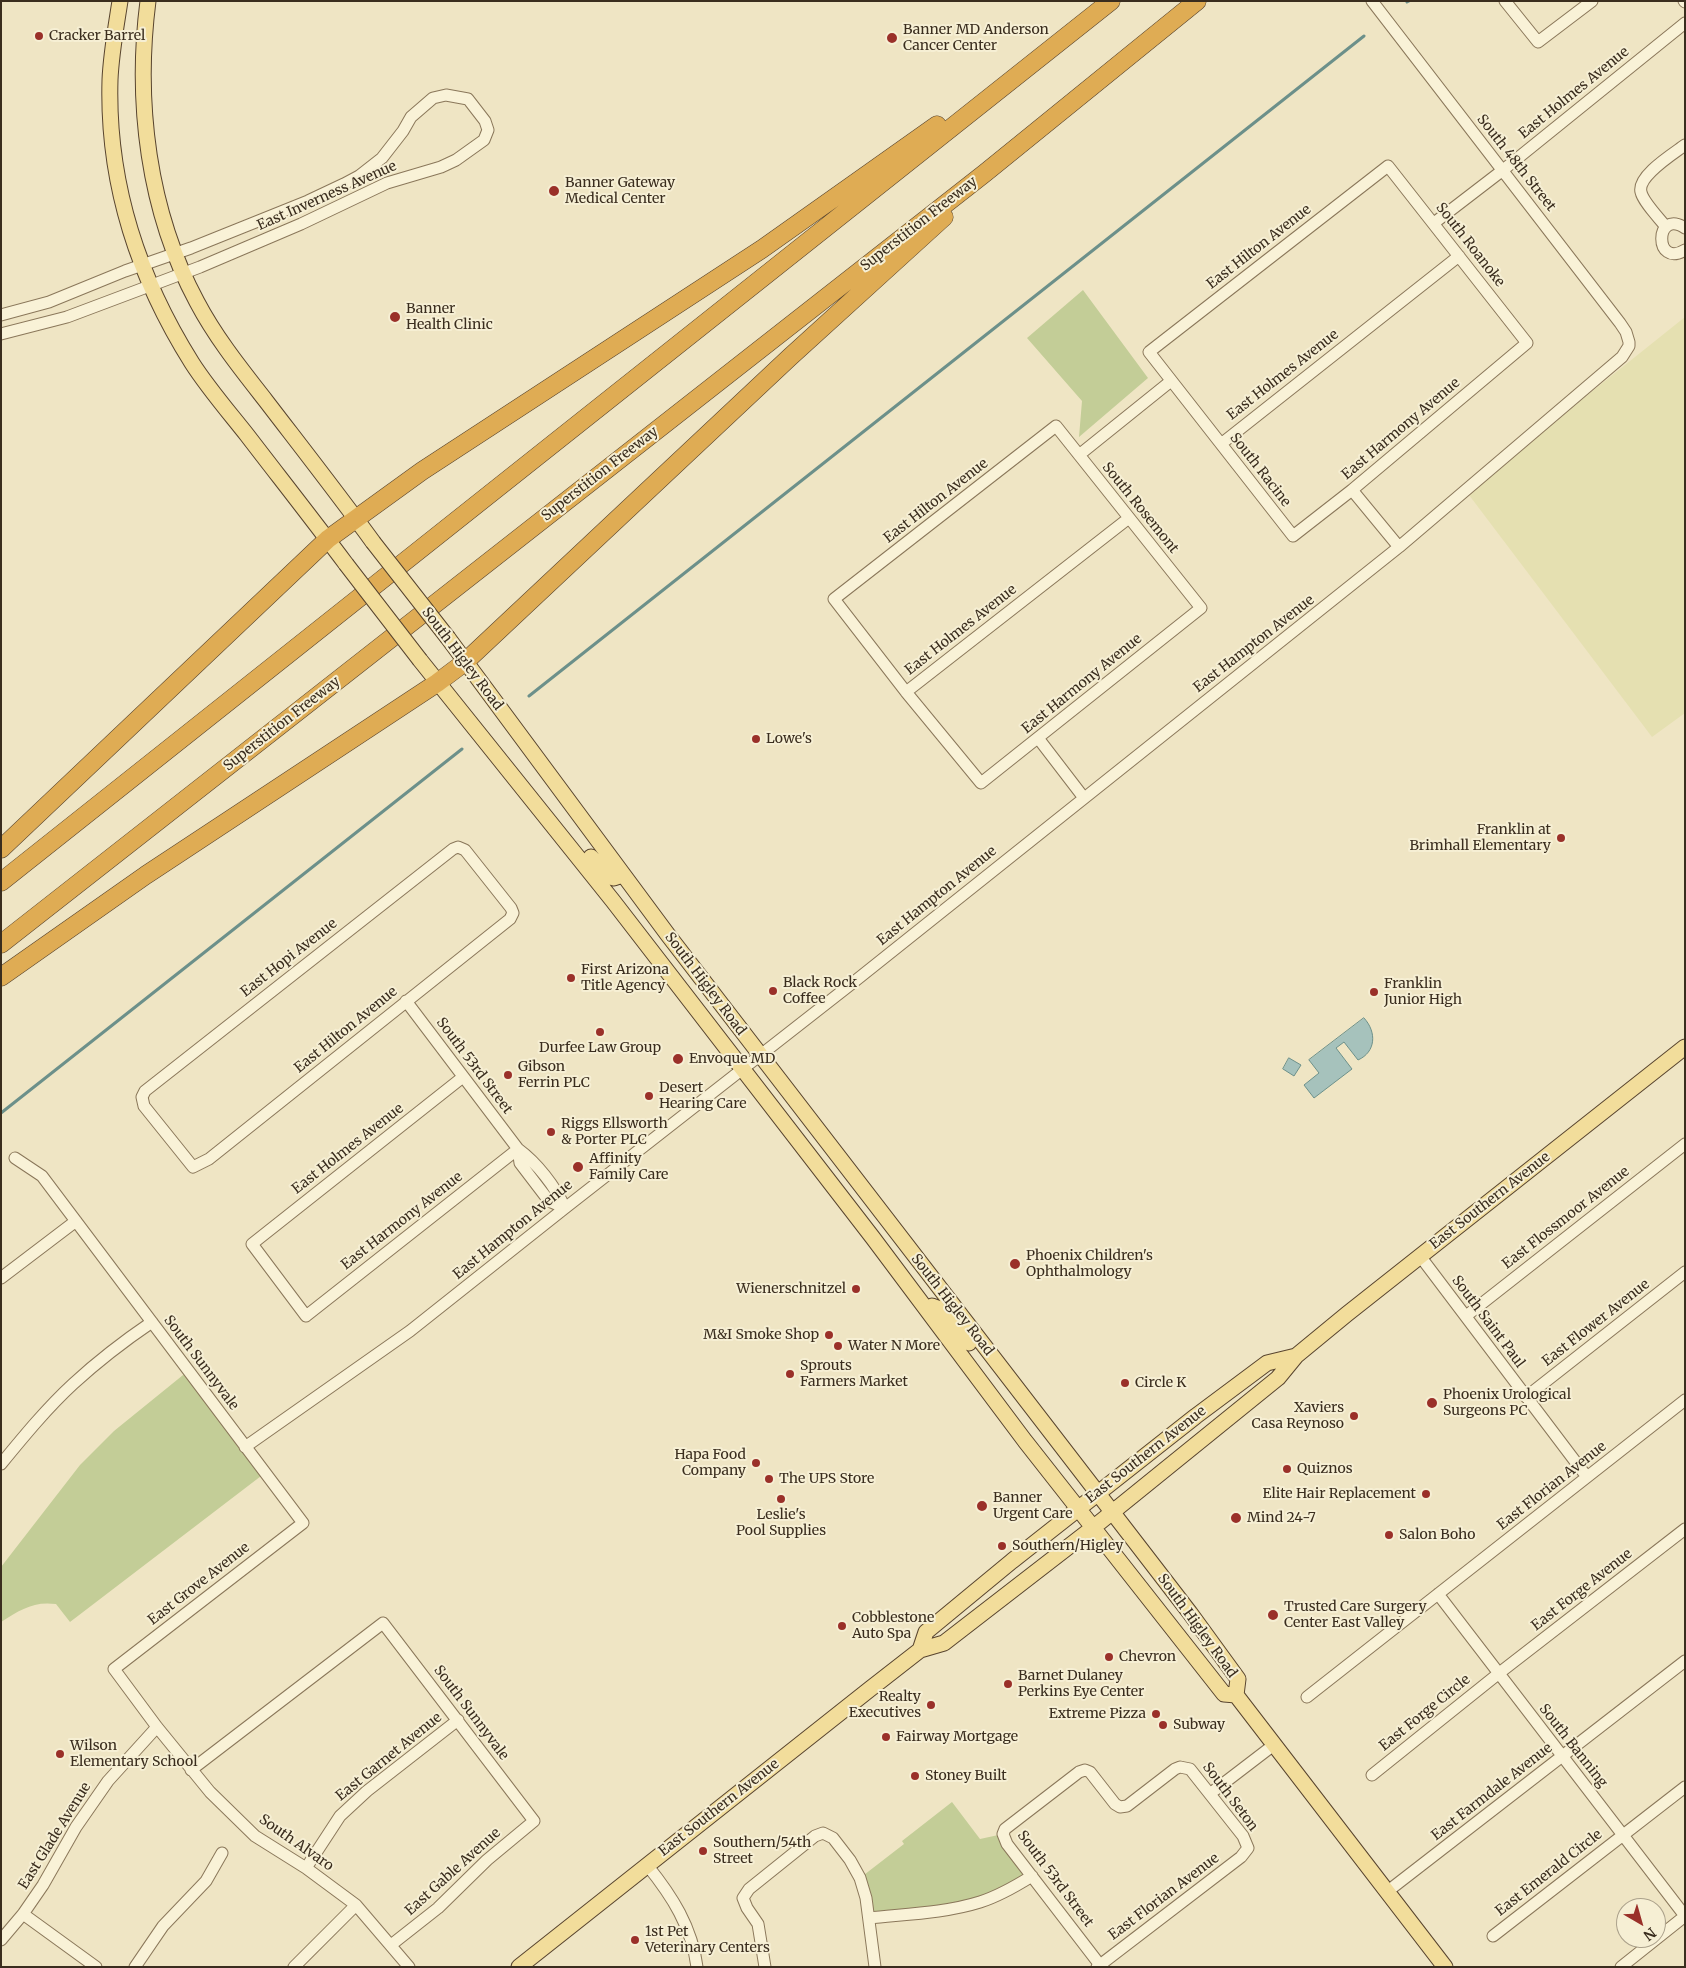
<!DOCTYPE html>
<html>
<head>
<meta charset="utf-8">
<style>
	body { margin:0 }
	#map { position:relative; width:1686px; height:1968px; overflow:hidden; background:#efe5c4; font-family:Merriweather,serif }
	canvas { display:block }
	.frame { position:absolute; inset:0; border:2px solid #3a2d1e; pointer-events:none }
	.north { position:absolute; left:1616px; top:1898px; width:50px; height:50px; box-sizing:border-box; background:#f6efd4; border:1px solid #aba18b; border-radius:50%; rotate:142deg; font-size:14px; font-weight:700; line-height:20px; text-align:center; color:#3a2d1e }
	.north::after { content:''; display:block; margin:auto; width:18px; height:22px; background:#9a3029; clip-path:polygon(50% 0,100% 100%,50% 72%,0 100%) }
</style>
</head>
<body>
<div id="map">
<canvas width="1686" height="1968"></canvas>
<div class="frame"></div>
<div class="north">N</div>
</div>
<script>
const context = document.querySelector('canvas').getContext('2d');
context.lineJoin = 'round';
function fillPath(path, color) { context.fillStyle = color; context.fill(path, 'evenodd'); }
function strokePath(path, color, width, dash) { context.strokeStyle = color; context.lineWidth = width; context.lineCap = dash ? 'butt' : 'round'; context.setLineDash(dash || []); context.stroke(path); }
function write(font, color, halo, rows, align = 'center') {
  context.font = font + ' Merriweather,serif'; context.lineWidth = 4; context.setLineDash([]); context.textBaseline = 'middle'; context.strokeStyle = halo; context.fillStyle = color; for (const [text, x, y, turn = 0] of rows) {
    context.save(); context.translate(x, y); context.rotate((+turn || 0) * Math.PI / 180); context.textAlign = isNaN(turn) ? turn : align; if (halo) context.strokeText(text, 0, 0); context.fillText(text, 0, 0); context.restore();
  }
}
fillPath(new Path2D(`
	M 1685,317 L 1685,713 L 1652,737 L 1469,495 L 1585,397 Z`), '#e5e0b1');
fillPath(new Path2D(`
	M 1083,290 L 1148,378 L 1079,437 L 1082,401 L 1027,338 Z
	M 188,1371 L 265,1473 L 70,1622 L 56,1604 C 33,1601 20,1610 1,1622 L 1,1567 L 80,1465 L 114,1431 Z
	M 952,1802 L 980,1839 L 1003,1834 L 1032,1876 L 979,1902 L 869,1918 L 860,1878 L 904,1844 L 902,1841 Z`), '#c3cd97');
const water = new Path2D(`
	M 1364,1018 C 1377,1032 1376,1052 1358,1060 L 1344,1042 L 1336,1048 L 1352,1069 L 1314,1098 L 1304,1085 L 1319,1073 L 1309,1060 Z
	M 1289,1058 L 1301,1065 L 1294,1076 L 1283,1069 Z`);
fillPath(water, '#a6c2bc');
strokePath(water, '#6c908a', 1);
strokePath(new Path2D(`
	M 1407,2 L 1409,1
	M 529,696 L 1364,36
	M 1,1113 L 462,749`), '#6c908a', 3);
const minor = new Path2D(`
	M 1505,1 L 1538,42 L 1592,1
	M 1684,1 L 1685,2
	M 1388,166 L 1527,343 L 1352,490 L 1293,536 L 1149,352 Z
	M 1434,223 L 1503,170 L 1685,23
	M 1666,227 C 1660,219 1643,202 1641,192 C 1637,176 1673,154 1685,145
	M 1685,228 C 1654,208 1654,269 1685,250
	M 1,315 L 49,302 L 125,271 L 191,248 L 308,201 L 344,184 L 359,176 L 382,158 L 403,131 L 411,117 L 433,98 L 446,95 L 468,99 L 485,121 L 488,130 L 484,140 L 456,160 L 441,167 L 387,183 L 301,224 L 200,267 L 67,317 L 1,334
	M 1056,426 L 1201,608 L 981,783 L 906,692 L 834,599 Z
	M 1221,444 L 1459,256
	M 1079,455 L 1171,381
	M 1352,490 L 1399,547
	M 906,692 L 1129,518
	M 1038,738 L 1084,798
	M 458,847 L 465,850 L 511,908 L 513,913 L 510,919 L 209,1159 L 193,1167 L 144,1106 L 142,1097 L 145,1091 L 453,849 Z
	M 406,1001 L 518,1149 C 537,1163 555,1186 565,1208
	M 463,1077 L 252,1244 L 306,1316 L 518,1149
	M 518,1149 L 520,1163 L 549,1201 L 565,1208
	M 15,1158 L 42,1176 L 303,1523 L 114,1669 L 157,1727 L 210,1792 L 255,1836 L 306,1868 L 356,1905 L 409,1967
	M 1420,1256 L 1587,1477
	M 1,1278 L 76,1221
	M 1466,1316 L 1685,1144
	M 1526,1397 L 1685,1272
	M 245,1447 L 410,1331 L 565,1208 L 850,985 L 1399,547 L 1622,357 L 1629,346 L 1629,342 L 1626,332 L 1620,323 L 1372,1
	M 1,1464 C 24,1436 47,1408 73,1384 C 98,1361 124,1341 152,1322
	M 1438,1594 L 1685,1916
	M 1307,1697 L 1685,1400
	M 191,1770 L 383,1623 L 534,1821 L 487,1860 L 438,1908 L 391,1945
	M 1372,1775 L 1498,1674 L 1685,1529
	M 1211,1793 L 1275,1744
	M 647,1865 C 672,1896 692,1927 697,1967
	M 306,1868 L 340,1816 L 367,1791 L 458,1720
	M 1388,1891 L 1685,1661
	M 23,1914 L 96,1967
	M 869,1918 C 906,1914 945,1913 980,1902 C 999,1896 1016,1886 1032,1876
	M 1493,1936 L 1685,1787
	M 1,1940 L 23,1914 L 43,1885 L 76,1827 L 108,1781 L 157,1727
	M 135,1967 L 163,1926 L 206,1881 L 222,1853
	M 294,1967 L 356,1905
	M 765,1967 L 758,1924 L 747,1908 L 743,1898 L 749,1889 L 815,1836 L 823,1833 L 833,1838 L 850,1860 L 860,1878 L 866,1898 L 875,1967
	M 1097,1967 L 1100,1965 L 1241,1857 L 1248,1848 L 1243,1836 L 1190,1769 L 1180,1767 L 1175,1769 L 1127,1806 L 1120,1807 L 1115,1804 L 1090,1772 L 1085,1770 L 1079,1772 L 1005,1829 L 1003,1834 L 1007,1844 L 1100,1965
	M 1621,1967 L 1685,1916`);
const major = new Path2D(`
	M 120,1 C 116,27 111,54 110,80 C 107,182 138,277 192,363 C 208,388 228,411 247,435 C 280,478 313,520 346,564
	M 148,1 C 135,102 148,211 197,302 C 216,338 241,369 266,401 C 302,448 338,494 373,542
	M 448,638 L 668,935 L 1190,1613 L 1238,1679 L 1236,1695 L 1445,1967
	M 420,660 L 613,901 L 873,1238 L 1025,1441 L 1224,1694 L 1236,1695
	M 591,857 L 610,877 L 614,878 L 623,875
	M 928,1309 L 932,1306 L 940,1309 L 969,1343
	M 920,1650 L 926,1632 L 1012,1561 L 1196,1416 L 1267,1363 L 1296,1356
	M 519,1967 L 870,1689 L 920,1650 L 944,1643 L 1094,1527 L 1278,1378 L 1296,1356 L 1347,1314 L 1685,1047`);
const highway = new Path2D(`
	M 1,849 L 328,539 L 422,471 L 762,249 L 937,125
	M 1,882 L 1111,1
	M 1,944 L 985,173 L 1197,1
	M 1,977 L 146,875 L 437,683 L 465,662 L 790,357 L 944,217`);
strokePath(minor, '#8a775a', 13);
strokePath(major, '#58442e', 17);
strokePath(highway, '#58442e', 19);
strokePath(minor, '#f9f2d7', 11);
strokePath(major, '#f2dd9b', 15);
strokePath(highway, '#dfac54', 18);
const majorBridge = new Path2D(`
	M 373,542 L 448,638
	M 346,564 L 420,660`);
strokePath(majorBridge, '#58442e', 17, []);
strokePath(majorBridge, '#f2dd9b', 15);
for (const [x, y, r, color] of [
	[39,36,5,"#9a3029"],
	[892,38,6,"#9a3029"],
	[554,191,6,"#9a3029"],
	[395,317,6,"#9a3029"],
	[756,739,5,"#9a3029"],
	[1561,838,5,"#9a3029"],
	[571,978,5,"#9a3029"],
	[773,991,5,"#9a3029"],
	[1374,992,5,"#9a3029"],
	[600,1032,5,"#9a3029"],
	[678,1059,6,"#9a3029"],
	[508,1075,5,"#9a3029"],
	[649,1096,5,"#9a3029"],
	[551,1132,5,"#9a3029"],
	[578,1167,6,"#9a3029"],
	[1015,1264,6,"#9a3029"],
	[856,1289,5,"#9a3029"],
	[829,1335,5,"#9a3029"],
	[838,1346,5,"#9a3029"],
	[790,1374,5,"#9a3029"],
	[1125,1383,5,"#9a3029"],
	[1432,1403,6,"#9a3029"],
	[1354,1416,5,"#9a3029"],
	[756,1463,5,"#9a3029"],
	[1287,1469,5,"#9a3029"],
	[769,1479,5,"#9a3029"],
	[1426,1494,5,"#9a3029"],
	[781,1499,5,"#9a3029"],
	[982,1506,6,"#9a3029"],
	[1236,1518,6,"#9a3029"],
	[1389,1535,5,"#9a3029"],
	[1002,1546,5,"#9a3029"],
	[1273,1615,6,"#9a3029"],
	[842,1626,5,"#9a3029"],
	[1109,1657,5,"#9a3029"],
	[1008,1684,5,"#9a3029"],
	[931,1705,5,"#9a3029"],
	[1156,1714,5,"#9a3029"],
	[1163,1725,5,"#9a3029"],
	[886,1737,5,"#9a3029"],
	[60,1754,5,"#9a3029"],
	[915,1776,5,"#9a3029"],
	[703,1851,5,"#9a3029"],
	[635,1940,5,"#9a3029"]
]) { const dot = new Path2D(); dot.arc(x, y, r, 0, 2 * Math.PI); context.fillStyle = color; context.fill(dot); strokePath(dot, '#f6efd4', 2); }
write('14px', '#3a2d1e', '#f6efd4', [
	["Banner MD Anderson",903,30],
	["Cancer Center",903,46],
	["Cracker Barrel",49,36],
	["Banner Gateway",565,183],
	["Medical Center",565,199],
	["Banner",406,309],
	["Health Clinic",406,325],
	["Lowe's",766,739],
	["Franklin at",1551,830,"right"],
	["Brimhall Elementary",1551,846,"right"],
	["First Arizona",581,970],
	["Title Agency",581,986],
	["Black Rock",783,983],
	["Coffee",783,999],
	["Franklin",1384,984],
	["Junior High",1384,1000],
	["Durfee Law Group",600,1048,"center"],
	["Envoque MD",689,1059],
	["Gibson",518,1067],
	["Ferrin PLC",518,1083],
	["Desert",659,1088],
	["Hearing Care",659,1104],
	["Riggs Ellsworth",561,1124],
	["& Porter PLC",561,1140],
	["Affinity",589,1159],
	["Family Care",589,1175],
	["Phoenix Children's",1026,1256],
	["Ophthalmology",1026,1272],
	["Wienerschnitzel",846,1289,"right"],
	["M&I Smoke Shop",819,1335,"right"],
	["Water N More",848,1346],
	["Sprouts",800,1366],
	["Farmers Market",800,1382],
	["Circle K",1135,1383],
	["Phoenix Urological",1443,1395],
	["Surgeons PC",1443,1411],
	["Xaviers",1344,1408,"right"],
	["Casa Reynoso",1344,1424,"right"],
	["Hapa Food",746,1455,"right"],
	["Company",746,1471,"right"],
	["Quiznos",1297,1469],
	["The UPS Store",779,1479],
	["Elite Hair Replacement",1416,1494,"right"],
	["Banner",993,1498],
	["Urgent Care",993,1514],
	["Leslie's",781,1515,"center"],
	["Pool Supplies",781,1531,"center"],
	["Mind 24-7",1247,1518],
	["Salon Boho",1399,1535],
	["Southern/Higley",1012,1546],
	["Trusted Care Surgery",1284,1607],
	["Center East Valley",1284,1623],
	["Cobblestone",852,1618],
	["Auto Spa",852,1634],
	["Chevron",1119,1657],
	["Barnet Dulaney",1018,1676],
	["Perkins Eye Center",1018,1692],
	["Realty",921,1697,"right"],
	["Executives",921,1713,"right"],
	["Extreme Pizza",1146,1714,"right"],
	["Subway",1173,1725],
	["Fairway Mortgage",896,1737],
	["Wilson",70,1746],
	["Elementary School",70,1762],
	["Stoney Built",925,1776],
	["Southern/54th",713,1843],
	["Street",713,1859],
	["1st Pet",645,1932],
	["Veterinary Centers",645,1948]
], 'left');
write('14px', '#3a2d1e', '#f6efd4', [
	["East Holmes Avenue",1574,93,-39],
	["South 48th Street",1516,163,52],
	["East Inverness Avenue",327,196,-24],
	["Superstition Freeway",919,224,-38],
	["South Roanoke",1470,245,52],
	["East Hilton Avenue",1259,247,-38],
	["East Holmes Avenue",1283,375,-38],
	["East Harmony Avenue",1401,429,-40],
	["South Racine",1260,470,52],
	["Superstition Freeway",600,474,-38],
	["East Hilton Avenue",936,501,-38],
	["South Rosemont",1140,508,51],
	["East Holmes Avenue",961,630,-38],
	["East Hampton Avenue",1254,644,-38],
	["South Higley Road",462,659,53],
	["East Harmony Avenue",1082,684,-39],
	["Superstition Freeway",282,724,-38],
	["East Hampton Avenue",937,896,-39],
	["East Hopi Avenue",289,958,-38],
	["South Higley Road",705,984,53],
	["East Hilton Avenue",346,1030,-39],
	["South 53rd Street",474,1066,53],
	["East Holmes Avenue",348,1149,-38],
	["East Southern Avenue",1490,1201,-38],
	["East Flossmoor Avenue",1566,1218,-38],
	["East Harmony Avenue",402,1221,-38],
	["East Hampton Avenue",513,1230,-39],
	["South Higley Road",952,1305,52],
	["South Saint Paul",1488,1322,53],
	["East Flower Avenue",1596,1323,-38],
	["South Sunnyvale",201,1363,53],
	["East Southern Avenue",1146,1455,-38],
	["East Florian Avenue",1552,1486,-38],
	["East Grove Avenue",199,1584,-38],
	["East Forge Avenue",1582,1590,-38],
	["South Higley Road",1197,1626,54],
	["South Sunnyvale",471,1713,53],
	["East Forge Circle",1425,1713,-39],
	["South Banning",1573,1746,52],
	["East Garnet Avenue",389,1757,-39],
	["East Farmdale Avenue",1492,1792,-38],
	["South Seton",1230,1797,53],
	["East Southern Avenue",719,1808,-38],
	["East Glade Avenue",55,1836,-58],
	["South Alvaro",296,1843,35],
	["East Gable Avenue",453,1872,-42],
	["East Emerald Circle",1549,1873,-38],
	["South 53rd Street",1055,1879,53],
	["East Florian Avenue",1164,1897,-37]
]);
</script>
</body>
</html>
